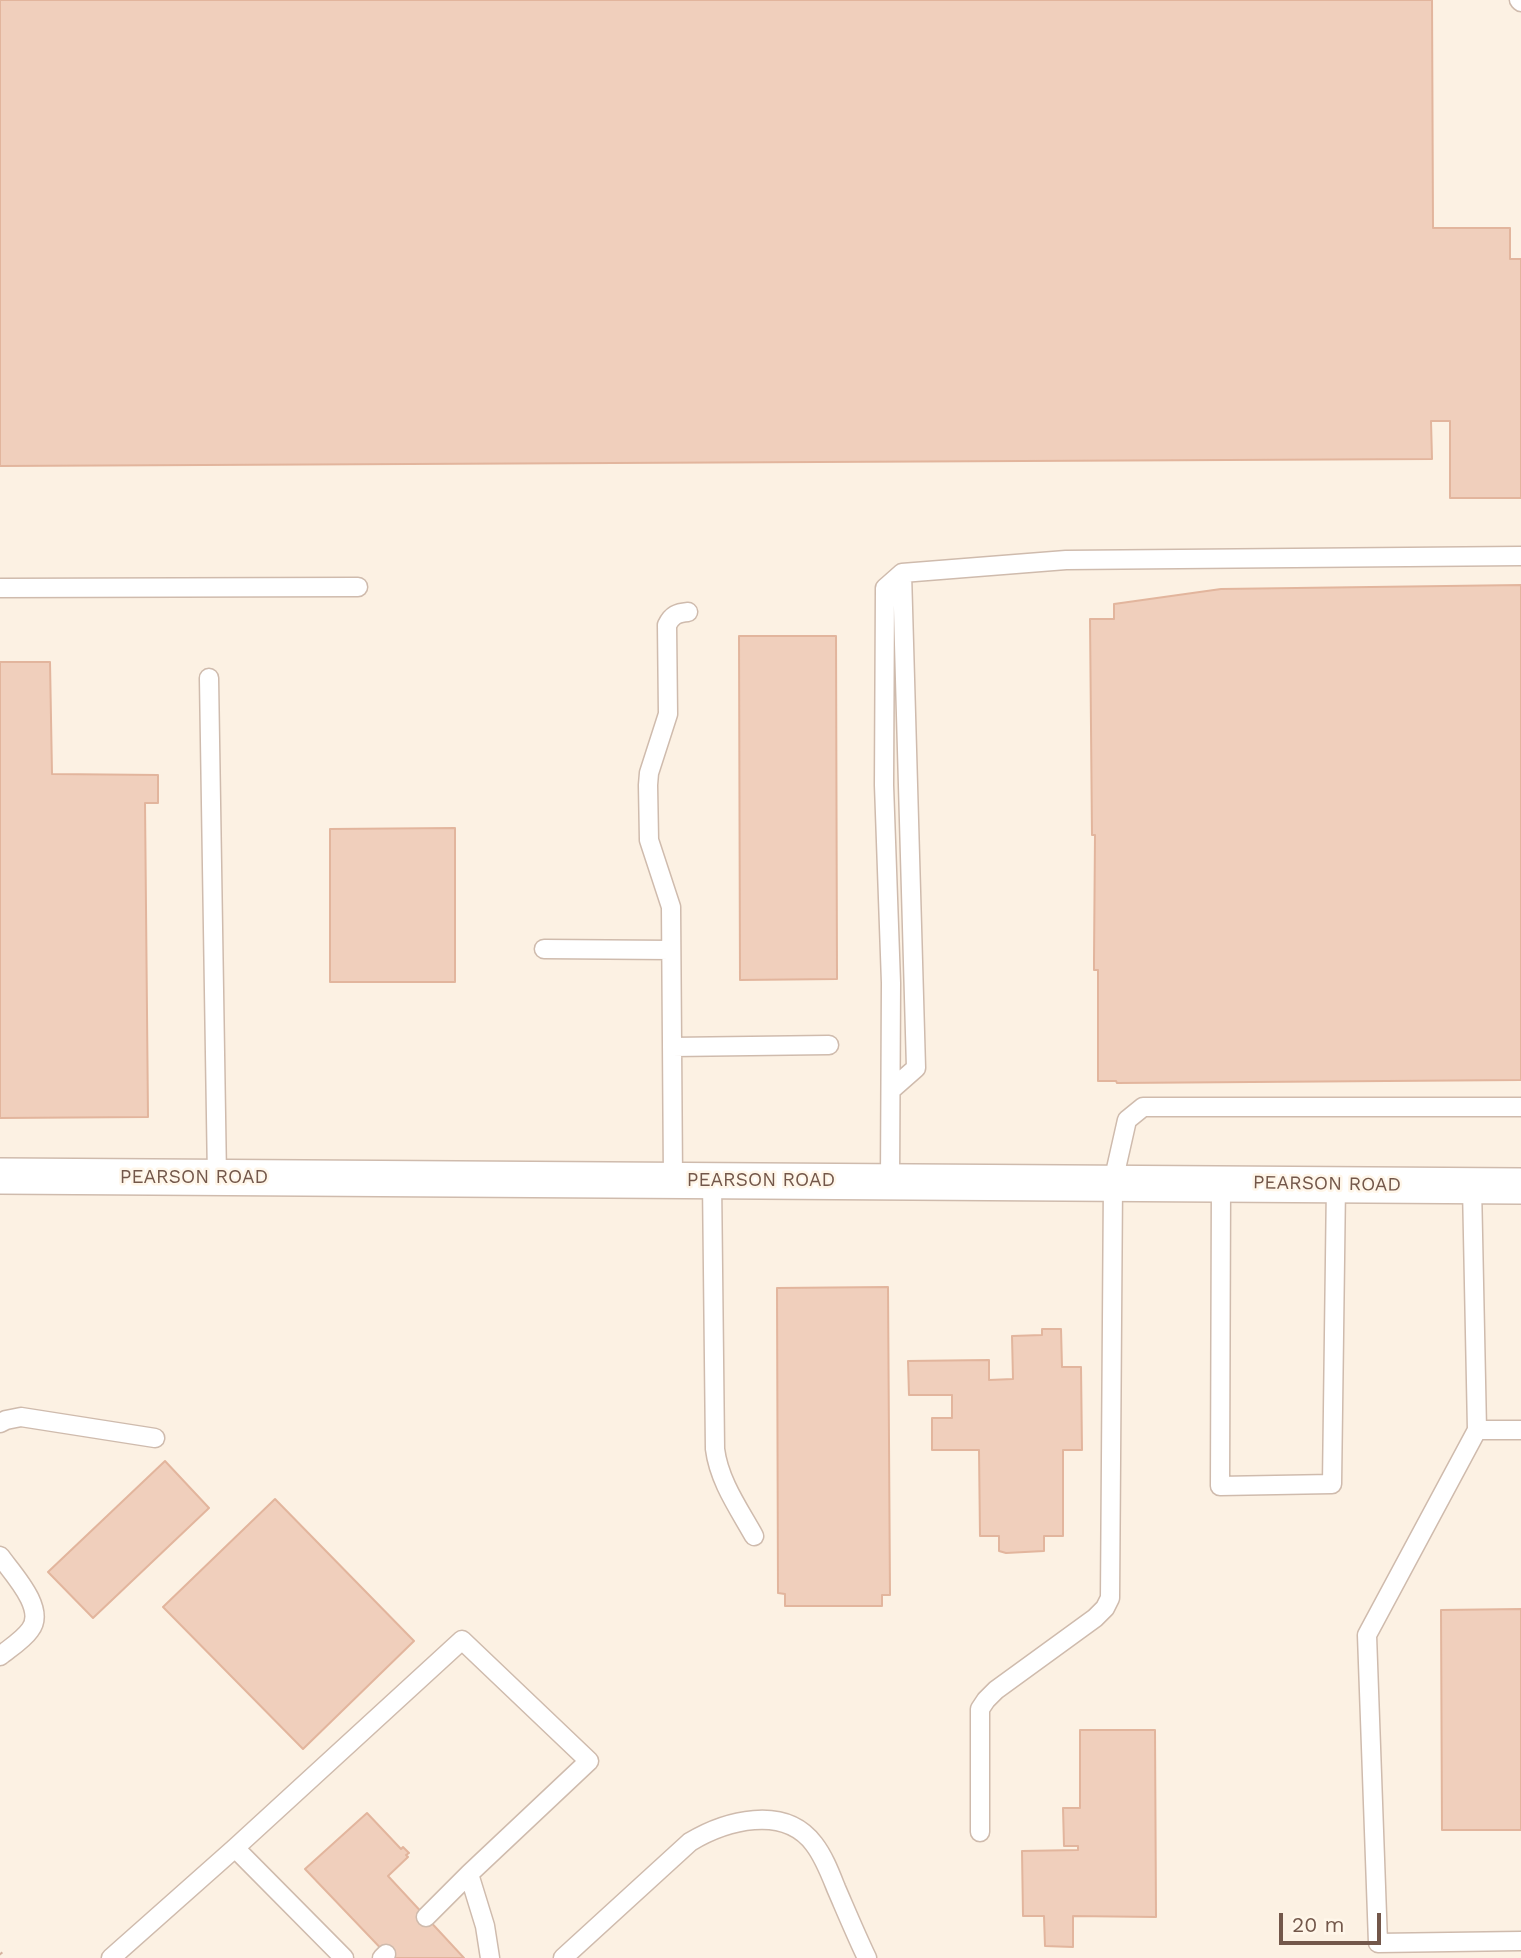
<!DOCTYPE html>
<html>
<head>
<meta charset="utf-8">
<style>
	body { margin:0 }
	#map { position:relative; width:1521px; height:1958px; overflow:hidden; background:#fcf1e3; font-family:"Work Sans",sans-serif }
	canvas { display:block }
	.scale { position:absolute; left:1279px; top:1913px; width:102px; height:32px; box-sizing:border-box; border:4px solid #73574a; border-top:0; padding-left:9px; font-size:21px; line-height:24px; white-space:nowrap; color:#73574a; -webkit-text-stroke:5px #fff6e9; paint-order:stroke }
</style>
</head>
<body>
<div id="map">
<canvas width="1521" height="1958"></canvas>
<div class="scale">20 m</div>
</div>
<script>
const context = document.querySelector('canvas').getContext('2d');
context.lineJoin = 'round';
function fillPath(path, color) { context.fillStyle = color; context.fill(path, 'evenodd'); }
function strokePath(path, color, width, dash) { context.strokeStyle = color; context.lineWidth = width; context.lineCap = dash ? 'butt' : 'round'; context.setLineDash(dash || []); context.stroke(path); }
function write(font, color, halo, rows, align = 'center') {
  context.font = font + ' "Work Sans",sans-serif'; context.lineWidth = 5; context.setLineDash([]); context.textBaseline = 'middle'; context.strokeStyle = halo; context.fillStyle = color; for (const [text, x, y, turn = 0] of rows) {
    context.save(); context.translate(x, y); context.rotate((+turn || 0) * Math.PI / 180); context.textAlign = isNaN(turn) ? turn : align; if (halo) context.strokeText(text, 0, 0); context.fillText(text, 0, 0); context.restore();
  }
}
const building = new Path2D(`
	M 0,0 L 1432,0 L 1433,228 L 1510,228 L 1510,259 L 1521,259 L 1521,498 L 1450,498 L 1450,421 L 1431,421 L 1432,459 L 0,466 Z
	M 1521,585 L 1521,1080 L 1117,1083 L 1116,1081 L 1098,1081 L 1098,970 L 1094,970 L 1094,959 L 1095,835 L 1092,835 L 1090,619 L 1114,619 L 1114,604 L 1221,589 Z
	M 739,636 L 836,636 L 837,979 L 740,980 Z
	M 0,662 L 50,662 L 52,774 L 158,775 L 158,803 L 145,803 L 148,1117 L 0,1118 Z
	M 455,828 L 455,982 L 330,982 L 330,829 Z
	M 888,1287 L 890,1595 L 882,1595 L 882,1606 L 785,1606 L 785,1594 L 778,1593 L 777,1288 Z
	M 1042,1329 L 1061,1329 L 1062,1367 L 1081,1367 L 1082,1450 L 1063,1450 L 1063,1536 L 1044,1536 L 1044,1551 L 1006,1553 L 999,1551 L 999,1536 L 980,1536 L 979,1450 L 932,1450 L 932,1418 L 952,1418 L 952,1395 L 909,1395 L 908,1361 L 989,1360 L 989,1380 L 1013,1379 L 1012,1336 L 1042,1335 Z
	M 165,1461 L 209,1508 L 93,1618 L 48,1572 Z
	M 275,1499 L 414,1641 L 303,1749 L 163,1607 Z
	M 1521,1609 L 1521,1830 L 1442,1830 L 1441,1610 Z
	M 1080,1730 L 1155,1730 L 1156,1917 L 1073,1916 L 1073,1947 L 1045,1946 L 1044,1916 L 1023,1916 L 1022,1851 L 1078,1850 L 1078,1846 L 1064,1846 L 1063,1808 L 1080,1808 Z
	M 367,1813 L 401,1849 L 403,1847 L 409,1853 L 406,1855 L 408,1857 L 388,1876 L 464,1958 L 390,1958 L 305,1869 Z`);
fillPath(building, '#f0cfbc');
strokePath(building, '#e2b59d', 2);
const service = new Path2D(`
	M 1519,0 L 1521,2
	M 0,588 L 358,587
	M 209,678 L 217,1178
	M 544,949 L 671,950
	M 672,1047 L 829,1045
	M 891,1090 L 916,1068 L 902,573
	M 673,1180 L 671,907 L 649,840 L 648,785 L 649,773 L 668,714 L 667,625 C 672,615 677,613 688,612
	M 712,1180 L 715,1449 C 719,1481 739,1509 754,1536
	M 890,1181 L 891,983 L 884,785 L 885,588 L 902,573 L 1066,560 L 1521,556
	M 1221,1183 L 1220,1486 L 1332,1484 L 1336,1184
	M 1472,1186 L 1477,1430 L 1367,1635 L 1378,1943 L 1521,1941
	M 0,1423 L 6,1420 L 21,1417 L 155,1438
	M 1477,1430 L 1521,1430
	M 0,1556 C 12,1573 47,1609 30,1630 C 23,1640 10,1648 0,1656
	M 980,1832 L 980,1709 L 986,1700 L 996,1690 L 1095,1618 L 1105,1608 L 1110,1598 L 1113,1182 L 1127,1120 L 1143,1107 L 1521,1107
	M 235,1848 L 344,1958
	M 426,1917 L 469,1874
	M 111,1958 L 235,1848 L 462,1640 L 589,1761 L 469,1874 L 485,1926 L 490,1958
	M 382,1958 L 386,1954
	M 563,1958 L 690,1842 C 725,1821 784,1804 814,1844 C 824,1857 830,1873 836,1888 C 846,1911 856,1935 867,1958`);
const minor = new Path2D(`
	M 0,1176 L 1521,1186`);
strokePath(service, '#cfbbad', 21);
strokePath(minor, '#cfbbad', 38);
strokePath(new Path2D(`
	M 0,1953 L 4,1958`), '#d5b29f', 4.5, [2, 5]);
strokePath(service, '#fff', 18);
strokePath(minor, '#fff', 35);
write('19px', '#73574a', '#fff6e9', [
	["PEARSON ROAD",194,1177],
	["PEARSON ROAD",761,1180],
	["PEARSON ROAD",1327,1184,1]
]);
</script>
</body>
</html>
